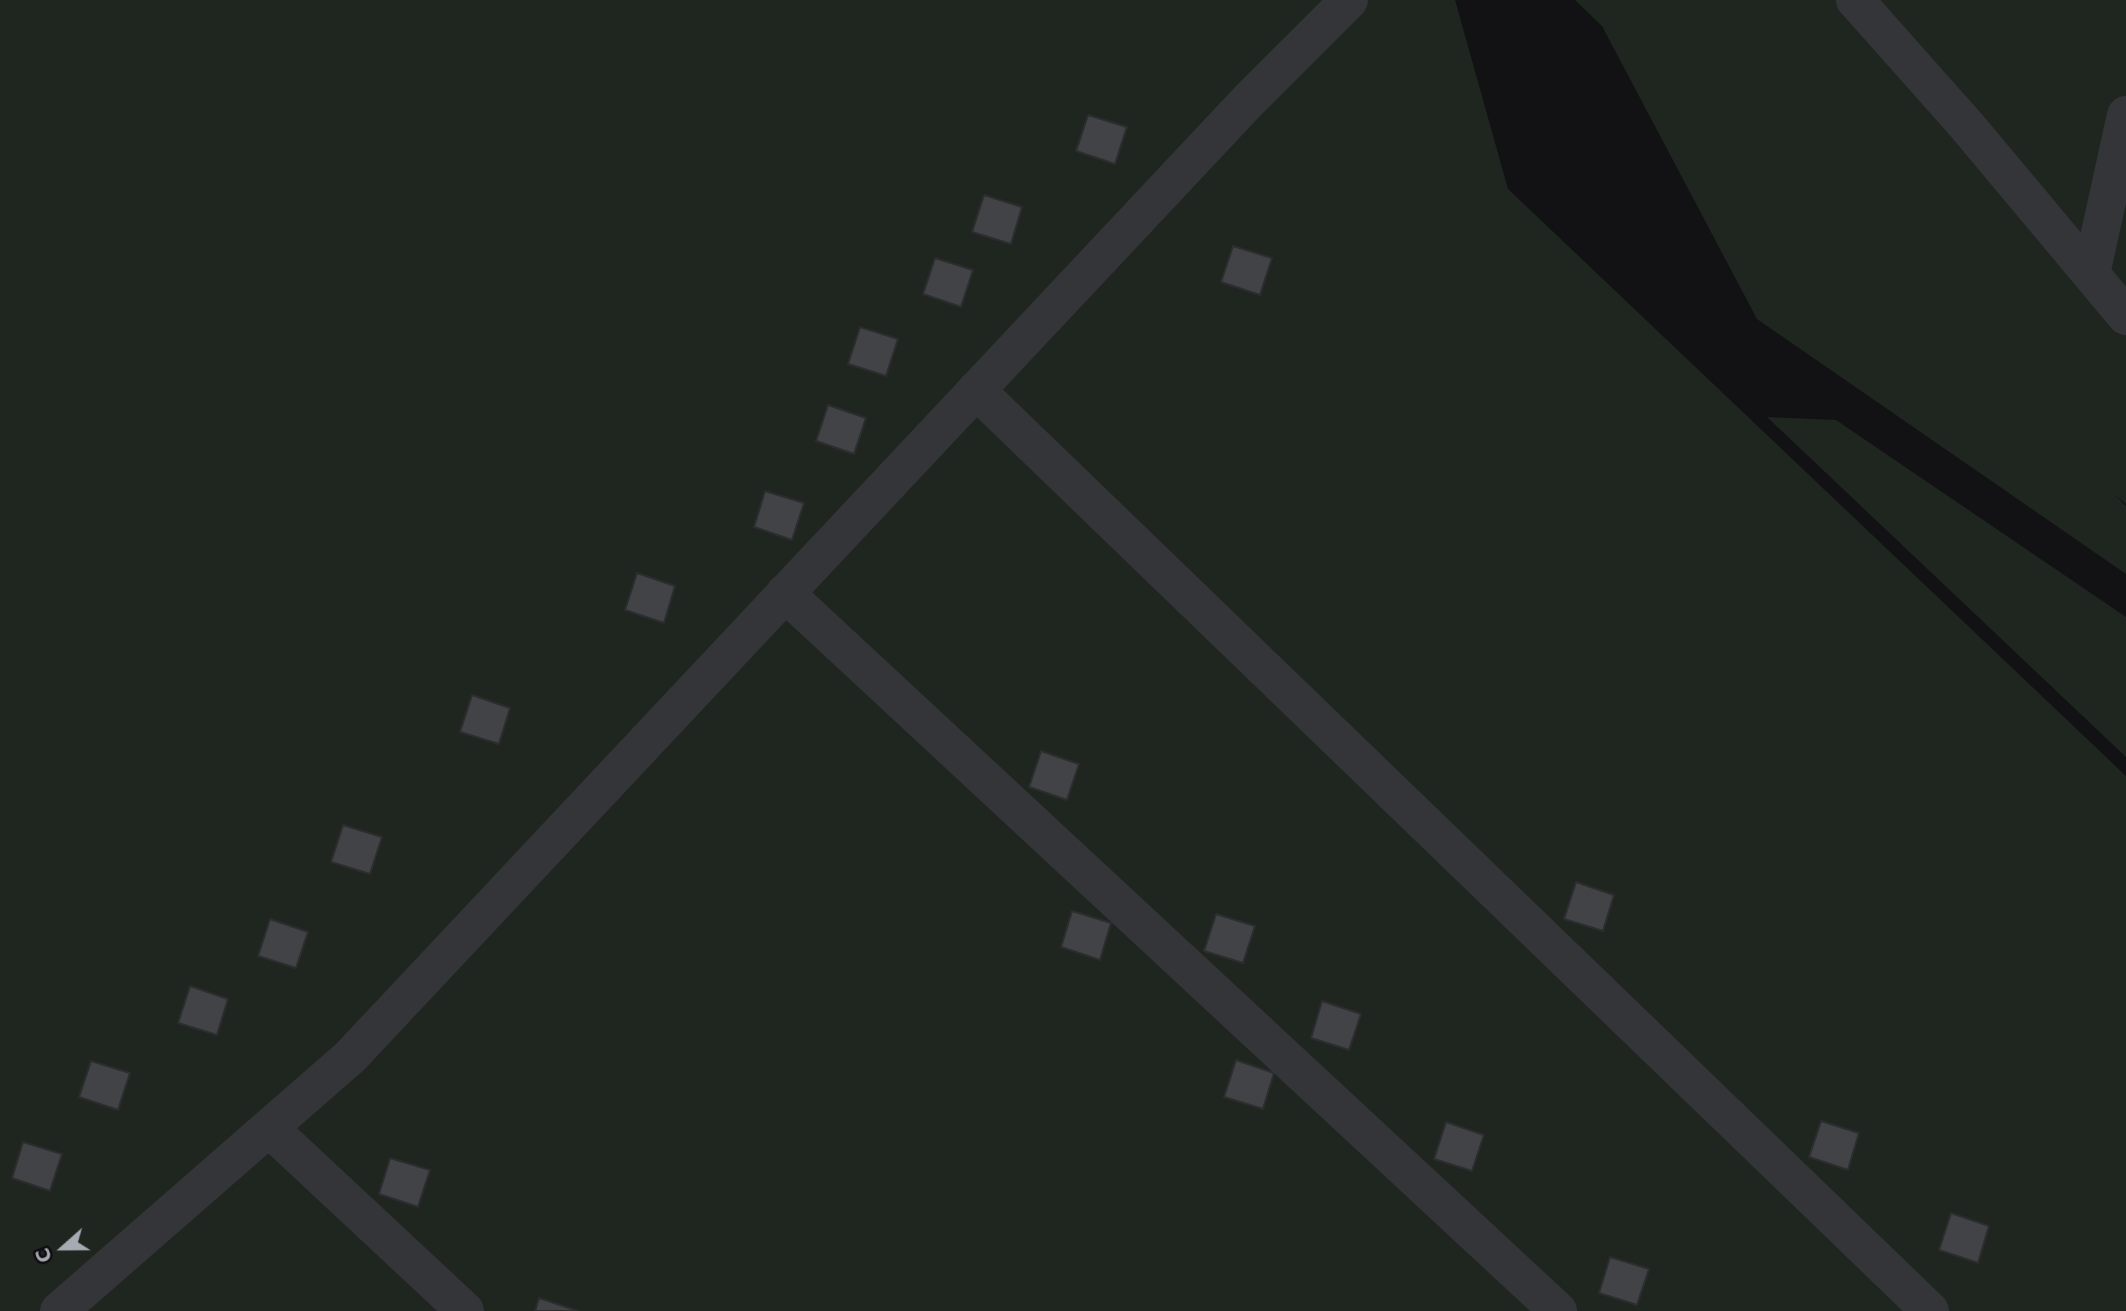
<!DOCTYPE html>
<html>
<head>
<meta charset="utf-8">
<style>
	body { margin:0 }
	#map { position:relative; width:2126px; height:1311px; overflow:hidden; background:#121214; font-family:"DejaVu Sans",sans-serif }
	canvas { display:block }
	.north { position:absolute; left:28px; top:1213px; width:70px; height:70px; -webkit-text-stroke:5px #0d0d0f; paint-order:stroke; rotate:249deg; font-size:19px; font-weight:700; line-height:28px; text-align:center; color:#a6aab2 }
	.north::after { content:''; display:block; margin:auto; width:24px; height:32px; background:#a6aab2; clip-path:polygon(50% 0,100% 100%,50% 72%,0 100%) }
</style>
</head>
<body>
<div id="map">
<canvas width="2126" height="1311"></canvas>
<div class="north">С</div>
</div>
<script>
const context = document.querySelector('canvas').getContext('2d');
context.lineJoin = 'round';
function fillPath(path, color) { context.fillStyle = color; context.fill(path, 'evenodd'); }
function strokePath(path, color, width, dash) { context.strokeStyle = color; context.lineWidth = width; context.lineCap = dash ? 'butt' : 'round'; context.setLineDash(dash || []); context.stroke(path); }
fillPath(new Path2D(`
	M 0,0 L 1455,0 L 1508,189 L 2126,776 L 2126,1311 L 0,1311 Z
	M 1575,0 L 2126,0 L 2126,504 L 2115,495 L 2126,506 L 2126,574 L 1757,319 L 1602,26 Z
	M 1767,417 L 1836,420 L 2126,617 L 2126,757 Z`), '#1f2620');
const building = new Path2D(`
	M 1088,115 L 1127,127 L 1115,164 L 1076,151 Z
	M 984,195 L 1022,207 L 1011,244 L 972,232 Z
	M 1233,246 L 1272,258 L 1260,295 L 1221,282 Z
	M 935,258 L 973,270 L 961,307 L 923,294 Z
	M 860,327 L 898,339 L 886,376 L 848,364 Z
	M 828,405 L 866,418 L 854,454 L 816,441 Z
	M 765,491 L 804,503 L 792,540 L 754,527 Z
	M 637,573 L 675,586 L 664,623 L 625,610 Z
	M 472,695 L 510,708 L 499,744 L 460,732 Z
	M 1041,751 L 1079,764 L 1067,800 L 1029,787 Z
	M 343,825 L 382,837 L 370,874 L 331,862 Z
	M 1576,882 L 1614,895 L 1603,931 L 1564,919 Z
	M 1072,911 L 1111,923 L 1100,960 L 1061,947 Z
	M 1216,914 L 1255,926 L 1243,963 L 1204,951 Z
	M 270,919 L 308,932 L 296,968 L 258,956 Z
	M 190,986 L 228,999 L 217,1035 L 178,1023 Z
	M 1322,1001 L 1361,1014 L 1349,1050 L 1311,1038 Z
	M 1236,1060 L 1274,1073 L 1263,1109 L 1224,1097 Z
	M 91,1061 L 130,1073 L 118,1110 L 79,1097 Z
	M 1821,1121 L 1859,1133 L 1848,1170 L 1809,1157 Z
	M 1446,1122 L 1484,1135 L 1472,1171 L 1434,1159 Z
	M 23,1142 L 62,1154 L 50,1191 L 12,1178 Z
	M 390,1158 L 430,1170 L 418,1207 L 379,1194 Z
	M 1951,1213 L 1989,1226 L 1978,1263 L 1939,1250 Z
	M 1610,1257 L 1649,1269 L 1637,1305 L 1599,1293 Z
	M 539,1298 L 578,1311 L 535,1311 Z`);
fillPath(building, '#414346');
strokePath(building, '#2d2d2f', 2);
strokePath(new Path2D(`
	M 1855,0 L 1967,126 L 2126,316
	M 2091,274 L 2126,115
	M 976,390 L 1930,1311
	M 785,593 L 1558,1311
	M 269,1128 L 465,1311
	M 59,1311 L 350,1057 L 1248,101 L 1349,0`), '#343538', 38);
</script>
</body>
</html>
